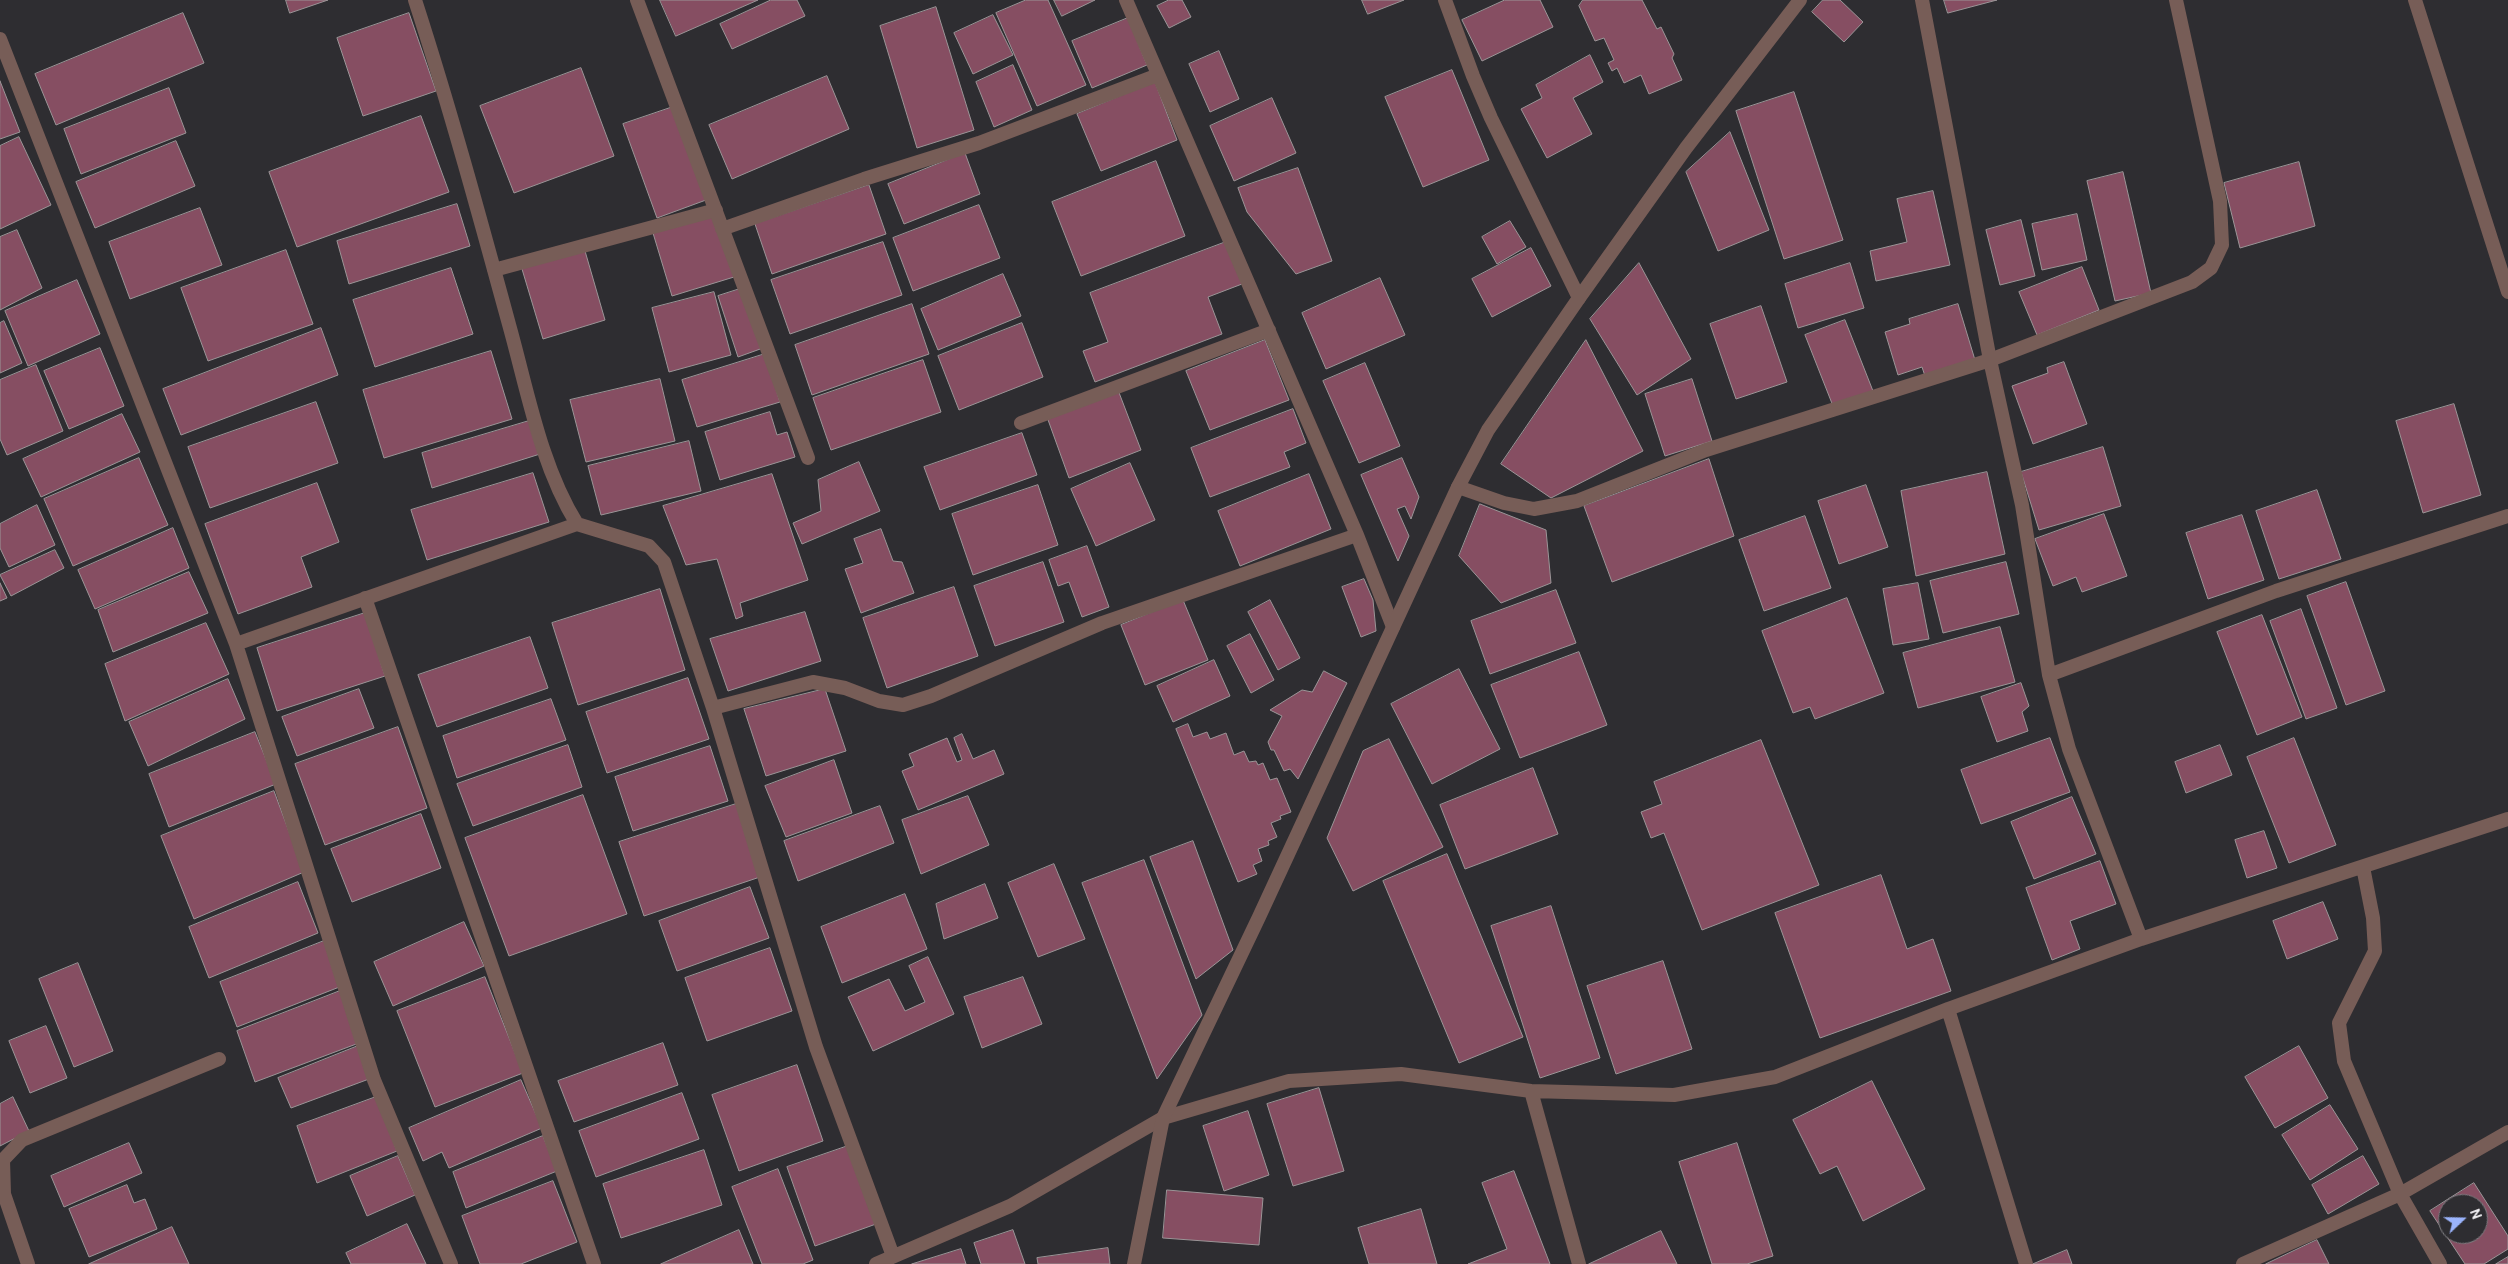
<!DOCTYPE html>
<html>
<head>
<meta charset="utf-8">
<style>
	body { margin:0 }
	#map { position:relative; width:2508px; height:1264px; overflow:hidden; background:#2e2d31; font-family:Cabin,sans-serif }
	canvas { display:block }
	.north { position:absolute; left:2438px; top:1194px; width:50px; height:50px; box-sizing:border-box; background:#2e2d31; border:1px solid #7d7c80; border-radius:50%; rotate:69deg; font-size:14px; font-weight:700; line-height:20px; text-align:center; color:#f4f3f6 }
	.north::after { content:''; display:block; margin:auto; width:18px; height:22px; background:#9bb4fd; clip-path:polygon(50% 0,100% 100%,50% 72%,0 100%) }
</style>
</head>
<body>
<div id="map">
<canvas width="2508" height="1264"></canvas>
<div class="north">N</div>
</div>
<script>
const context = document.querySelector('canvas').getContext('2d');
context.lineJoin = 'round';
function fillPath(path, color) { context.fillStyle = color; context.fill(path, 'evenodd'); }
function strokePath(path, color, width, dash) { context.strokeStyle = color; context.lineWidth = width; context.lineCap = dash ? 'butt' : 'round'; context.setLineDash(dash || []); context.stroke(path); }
const building = new Path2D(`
	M 286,0 L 328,0 L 290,13 Z
	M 660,0 L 758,0 L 676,36 Z
	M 771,0 L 797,0 L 805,16 L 732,49 L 720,24 Z
	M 1026,0 L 1048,0 L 1086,85 L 1037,106 L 996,13 Z
	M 1054,0 L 1095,0 L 1062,16 Z
	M 1169,0 L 1182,0 L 1191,17 L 1169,28 L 1157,6 Z
	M 1362,0 L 1404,0 L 1368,14 Z
	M 1505,0 L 1540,0 L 1553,27 L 1482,61 L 1462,20 Z
	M 1583,0 L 1642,0 L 1657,29 L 1661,27 L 1674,54 L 1672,58 L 1682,80 L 1649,94 L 1641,75 L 1624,83 L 1617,68 L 1612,71 L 1608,63 L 1614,60 L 1604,38 L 1595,41 L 1579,6 Z
	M 1823,0 L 1840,0 L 1863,22 L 1844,42 L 1812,12 Z
	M 1944,0 L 1997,0 L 1948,13 Z
	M 936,7 L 974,130 L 917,148 L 880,26 Z
	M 183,13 L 204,63 L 56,125 L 35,74 Z
	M 409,13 L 436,91 L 363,116 L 337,38 Z
	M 993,15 L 1013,55 L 973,74 L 954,33 Z
	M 1128,18 L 1147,65 L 1092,88 L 1072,41 Z
	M 1219,51 L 1239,99 L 1210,112 L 1189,64 Z
	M 1590,55 L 1603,82 L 1573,98 L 1592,134 L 1547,158 L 1521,109 L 1542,98 L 1536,85 Z
	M 1013,65 L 1032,110 L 994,127 L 976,82 Z
	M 581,68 L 614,156 L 514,193 L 480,106 Z
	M 1452,70 L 1489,160 L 1423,187 L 1385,97 Z
	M 827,76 L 849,129 L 732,179 L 709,125 Z
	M 0,81 L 20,132 L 0,139 Z
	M 1155,82 L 1177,140 L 1101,171 L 1077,114 Z
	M 169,88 L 186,133 L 81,174 L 64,129 Z
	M 1794,92 L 1843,240 L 1784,259 L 1736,111 Z
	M 1272,98 L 1296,153 L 1234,181 L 1210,126 Z
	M 673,107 L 706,200 L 657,218 L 623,124 Z
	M 421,116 L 449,192 L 297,247 L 269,172 Z
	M 1730,132 L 1769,230 L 1718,251 L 1686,172 Z
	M 19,137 L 51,205 L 0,229 L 0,146 Z
	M 176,141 L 195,186 L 95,228 L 76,182 Z
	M 965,153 L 980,194 L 904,224 L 888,184 Z
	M 1156,161 L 1185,236 L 1081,276 L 1052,202 Z
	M 2299,162 L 2315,226 L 2240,248 L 2224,183 Z
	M 1298,168 L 1332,261 L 1296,274 L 1247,212 L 1238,188 Z
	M 2123,172 L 2151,293 L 2115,301 L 2087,181 Z
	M 869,185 L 886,234 L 772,274 L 755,224 Z
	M 1933,191 L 1950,265 L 1876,281 L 1870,251 L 1907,242 L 1897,199 Z
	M 457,204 L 470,246 L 349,284 L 337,241 Z
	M 979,205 L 1000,258 L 913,291 L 893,238 Z
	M 200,208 L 222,265 L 130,299 L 109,242 Z
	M 2077,214 L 2087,260 L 2042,270 L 2032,224 Z
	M 715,215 L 734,277 L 672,296 L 653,233 Z
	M 2021,220 L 2035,276 L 2000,285 L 1986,230 Z
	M 1510,221 L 1526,247 L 1497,264 L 1482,237 Z
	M 17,230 L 42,288 L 0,310 L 0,237 Z
	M 883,242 L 902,295 L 790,334 L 771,280 Z
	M 1226,242 L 1242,284 L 1208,297 L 1222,334 L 1095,382 L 1083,351 L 1108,342 L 1090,293 Z
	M 1531,248 L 1551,286 L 1492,317 L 1472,279 Z
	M 286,250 L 313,324 L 208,361 L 181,288 Z
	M 585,251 L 605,320 L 543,339 L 522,269 Z
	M 1639,263 L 1691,359 L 1637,395 L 1590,319 Z
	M 1850,263 L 1864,308 L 1798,328 L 1785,284 Z
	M 2082,267 L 2099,310 L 2037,335 L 2019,292 Z
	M 451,268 L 473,334 L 375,367 L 353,300 Z
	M 1003,274 L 1021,316 L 938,350 L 921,309 Z
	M 1380,278 L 1405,335 L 1326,369 L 1302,313 Z
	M 77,280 L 100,334 L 28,366 L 5,311 Z
	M 743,288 L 763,348 L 738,357 L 718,296 Z
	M 714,292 L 731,355 L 669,372 L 652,308 Z
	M 912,304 L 929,354 L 812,395 L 795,345 Z
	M 1958,304 L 1975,360 L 1925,376 L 1922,367 L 1898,375 L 1885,332 L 1910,324 L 1909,319 Z
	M 1761,306 L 1787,382 L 1736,399 L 1710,324 Z
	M 1845,320 L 1873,391 L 1833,406 L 1805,335 Z
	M 4,321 L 22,363 L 0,373 L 0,323 Z
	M 1022,323 L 1043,377 L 959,410 L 938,356 Z
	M 321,328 L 338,375 L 181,435 L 163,389 Z
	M 1265,340 L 1289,400 L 1210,430 L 1186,371 Z
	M 1586,340 L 1643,451 L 1551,498 L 1501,464 Z
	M 100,348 L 124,406 L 69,429 L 44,371 Z
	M 491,351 L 512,419 L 384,458 L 363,390 Z
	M 765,354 L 780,402 L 697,427 L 682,380 Z
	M 923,360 L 941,412 L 831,450 L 813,398 Z
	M 2064,362 L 2087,424 L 2033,444 L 2012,386 L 2048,373 L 2047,368 Z
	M 1365,363 L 1400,446 L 1359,463 L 1323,381 Z
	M 36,365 L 63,431 L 7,455 L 0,439 L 0,380 Z
	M 660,379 L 675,441 L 586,462 L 570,400 Z
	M 1692,379 L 1712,441 L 1665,456 L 1645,394 Z
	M 1118,390 L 1141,450 L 1069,478 L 1047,417 Z
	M 316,402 L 338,463 L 210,508 L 188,447 Z
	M 2454,404 L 2481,495 L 2423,513 L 2396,421 Z
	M 1293,409 L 1306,443 L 1284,452 L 1290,467 L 1210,497 L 1191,448 Z
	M 770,412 L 777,435 L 787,432 L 795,457 L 720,480 L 705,432 Z
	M 122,414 L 140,452 L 41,497 L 23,459 Z
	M 529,421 L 540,454 L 432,488 L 422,453 Z
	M 1022,433 L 1037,475 L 940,510 L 924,467 Z
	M 689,441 L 701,491 L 601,515 L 588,466 Z
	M 2103,447 L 2121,506 L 2039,530 L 2021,472 Z
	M 139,458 L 168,525 L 73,566 L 44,499 Z
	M 1402,458 L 1419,497 L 1411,519 L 1405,506 L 1397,509 L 1409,536 L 1398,561 L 1361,475 Z
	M 1709,459 L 1734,536 L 1612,582 L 1584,506 Z
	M 859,462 L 880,511 L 802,544 L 793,523 L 821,511 L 818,480 Z
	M 1130,463 L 1155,520 L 1096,546 L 1071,489 Z
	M 1987,472 L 2005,554 L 1916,576 L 1901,491 Z
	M 533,473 L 549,522 L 427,560 L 411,510 Z
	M 772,474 L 808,580 L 740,603 L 743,616 L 736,619 L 717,559 L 686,565 L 663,506 Z
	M 1309,474 L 1331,529 L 1240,566 L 1218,511 Z
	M 317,483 L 339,542 L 301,557 L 312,587 L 238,614 L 205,524 Z
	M 1038,485 L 1058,545 L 973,575 L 952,514 Z
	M 1866,485 L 1888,547 L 1839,564 L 1818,501 Z
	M 2317,490 L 2341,559 L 2279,579 L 2256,511 Z
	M 1480,504 L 1546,530 L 1551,583 L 1501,603 L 1459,556 Z
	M 37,505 L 55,545 L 9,567 L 0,548 L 0,524 Z
	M 2104,514 L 2127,576 L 2082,592 L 2076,577 L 2053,586 L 2035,539 Z
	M 2242,515 L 2264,580 L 2208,599 L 2186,533 Z
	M 1805,516 L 1831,588 L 1764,611 L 1739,540 Z
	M 173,528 L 189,568 L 95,609 L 78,570 Z
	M 881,529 L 893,561 L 902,562 L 914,593 L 861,613 L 845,569 L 863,563 L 854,539 Z
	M 1087,546 L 1109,607 L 1082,617 L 1069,582 L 1058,586 L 1049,560 Z
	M 55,550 L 64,568 L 11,596 L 0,575 Z
	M 1043,562 L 1064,622 L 995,646 L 974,586 Z
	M 2006,562 L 2019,614 L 1943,633 L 1930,581 Z
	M 189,572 L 208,613 L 113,652 L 98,610 Z
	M 1364,579 L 1373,600 L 1376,631 L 1361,637 L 1342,587 Z
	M 2346,582 L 2385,691 L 2346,705 L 2307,596 Z
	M 0,583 L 7,598 L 0,601 Z
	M 1918,583 L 1929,639 L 1893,645 L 1883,589 Z
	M 954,587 L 978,656 L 887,688 L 863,618 Z
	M 660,589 L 685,670 L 578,705 L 552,623 Z
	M 1556,590 L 1576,643 L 1490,674 L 1471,621 Z
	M 1847,598 L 1884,693 L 1815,719 L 1810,707 L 1793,713 L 1762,631 Z
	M 1183,600 L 1208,660 L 1145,685 L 1121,625 Z
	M 1270,600 L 1300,658 L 1278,670 L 1248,612 Z
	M 2301,609 L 2337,708 L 2306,719 L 2270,621 Z
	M 805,612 L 821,661 L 728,691 L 710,639 Z
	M 365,613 L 385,676 L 277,711 L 257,648 Z
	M 2262,615 L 2302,717 L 2257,735 L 2217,632 Z
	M 206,623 L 229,674 L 125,721 L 105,664 Z
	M 2000,627 L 2015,682 L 1918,708 L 1903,653 Z
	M 1250,634 L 1274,680 L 1251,693 L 1227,646 Z
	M 530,637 L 548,688 L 437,727 L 418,675 Z
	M 1579,652 L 1607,725 L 1520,758 L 1491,685 Z
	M 1214,660 L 1230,696 L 1173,722 L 1157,686 Z
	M 1459,669 L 1500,749 L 1432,784 L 1391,704 Z
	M 1324,671 L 1347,683 L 1298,779 L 1290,769 L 1284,771 L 1274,750 L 1271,750 L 1268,742 L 1282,716 L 1270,710 L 1302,690 L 1312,692 Z
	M 688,678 L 709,739 L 607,773 L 586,712 Z
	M 228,679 L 245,719 L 148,766 L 129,722 Z
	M 2021,683 L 2029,706 L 2022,712 L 2028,731 L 1997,742 L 1981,697 Z
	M 359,689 L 374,728 L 297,756 L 282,717 Z
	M 825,689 L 846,751 L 766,776 L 744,709 Z
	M 551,699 L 566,740 L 457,778 L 443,736 Z
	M 1188,724 L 1193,737 L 1207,732 L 1210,739 L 1226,733 L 1234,755 L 1244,751 L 1249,762 L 1256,761 L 1258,765 L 1263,763 L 1270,780 L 1277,778 L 1291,812 L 1280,816 L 1281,819 L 1271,823 L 1277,837 L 1268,841 L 1269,845 L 1258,849 L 1262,861 L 1253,865 L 1257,874 L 1238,882 L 1176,729 Z
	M 398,727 L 427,808 L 325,845 L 295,764 Z
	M 255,732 L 276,784 L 169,827 L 149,774 Z
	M 962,734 L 973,759 L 994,750 L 1004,774 L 918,810 L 902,771 L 914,766 L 909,754 L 947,738 L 957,762 L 962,760 L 954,738 Z
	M 2050,738 L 2070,792 L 1981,824 L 1961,770 Z
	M 2294,738 L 2336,845 L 2289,863 L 2247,757 Z
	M 1389,739 L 1443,847 L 1353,891 L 1327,838 L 1363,751 Z
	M 1761,740 L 1819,885 L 1702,930 L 1664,833 L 1651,838 L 1641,812 L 1662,804 L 1654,782 Z
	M 568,745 L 582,787 L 473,826 L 457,784 Z
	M 2220,745 L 2232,775 L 2186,793 L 2175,762 Z
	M 710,746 L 728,801 L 633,831 L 615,777 Z
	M 834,760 L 852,813 L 786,837 L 765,786 Z
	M 1533,768 L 1558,834 L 1465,869 L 1440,805 Z
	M 274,791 L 304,872 L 194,919 L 161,836 Z
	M 583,795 L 627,914 L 509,956 L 465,838 Z
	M 968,796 L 989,845 L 921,874 L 902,820 Z
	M 2072,797 L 2096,854 L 2034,879 L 2011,822 Z
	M 736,804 L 760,877 L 644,916 L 619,842 Z
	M 880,806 L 894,843 L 798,881 L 784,841 Z
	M 421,814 L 441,868 L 352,902 L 331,849 Z
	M 2264,831 L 2277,868 L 2247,878 L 2235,840 Z
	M 1193,841 L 1233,950 L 1196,979 L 1150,857 Z
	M 1447,854 L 1523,1037 L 1459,1063 L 1383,881 Z
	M 1144,860 L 1202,1015 L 1157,1079 L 1082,883 Z
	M 2100,861 L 2116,904 L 2070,921 L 2080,949 L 2052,960 L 2026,888 Z
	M 1054,864 L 1085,939 L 1038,957 L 1008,883 Z
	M 1881,875 L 1907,949 L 1933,939 L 1951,991 L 1820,1038 L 1775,913 Z
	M 298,882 L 318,933 L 209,978 L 189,927 Z
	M 985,884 L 998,918 L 944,939 L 936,904 Z
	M 750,887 L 769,938 L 677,971 L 659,921 Z
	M 905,894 L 927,949 L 842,983 L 821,927 Z
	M 2323,902 L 2338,939 L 2287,959 L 2273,921 Z
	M 1551,906 L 1600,1058 L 1540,1078 L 1491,926 Z
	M 464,922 L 484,966 L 393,1006 L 374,962 Z
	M 324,941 L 342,986 L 237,1027 L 220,982 Z
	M 770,948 L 792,1011 L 707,1041 L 685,978 Z
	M 928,957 L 954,1014 L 873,1051 L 848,997 L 889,979 L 905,1011 L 925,1002 L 909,966 Z
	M 1663,961 L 1692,1049 L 1616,1074 L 1587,986 Z
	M 78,963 L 113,1051 L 74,1067 L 39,979 Z
	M 485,977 L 523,1073 L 435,1107 L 397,1011 Z
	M 1023,977 L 1042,1024 L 982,1048 L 964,997 Z
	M 340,991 L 359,1043 L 255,1082 L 237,1031 Z
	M 46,1026 L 67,1078 L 30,1093 L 9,1041 Z
	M 663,1043 L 678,1085 L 574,1122 L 558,1081 Z
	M 358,1046 L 369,1079 L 291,1108 L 278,1078 Z
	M 2299,1046 L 2328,1098 L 2275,1128 L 2245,1077 Z
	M 797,1065 L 823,1141 L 739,1171 L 712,1095 Z
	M 521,1080 L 542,1128 L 449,1168 L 442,1152 L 423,1161 L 409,1128 Z
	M 1872,1081 L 1925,1189 L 1863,1221 L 1837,1166 L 1820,1174 L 1793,1120 Z
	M 1319,1088 L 1344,1171 L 1293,1186 L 1267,1104 Z
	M 682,1093 L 699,1139 L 596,1177 L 579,1131 Z
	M 13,1097 L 29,1131 L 0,1146 L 0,1104 Z
	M 376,1097 L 397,1151 L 317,1183 L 297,1126 Z
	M 2330,1105 L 2358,1149 L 2310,1180 L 2282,1135 Z
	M 1248,1111 L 1269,1175 L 1224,1191 L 1203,1126 Z
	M 543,1136 L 557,1171 L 466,1208 L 453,1172 Z
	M 129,1143 L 142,1173 L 64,1207 L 51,1176 Z
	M 1737,1143 L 1773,1256 L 1747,1264 L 1712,1264 L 1679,1162 Z
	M 848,1146 L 876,1224 L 815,1246 L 787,1167 Z
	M 704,1150 L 722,1205 L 621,1238 L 603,1184 Z
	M 398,1156 L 415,1195 L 367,1216 L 350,1176 Z
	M 2363,1156 L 2379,1184 L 2328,1214 L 2312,1185 Z
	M 778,1169 L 813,1260 L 803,1264 L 762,1264 L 732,1187 Z
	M 1514,1171 L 1550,1264 L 1468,1264 L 1507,1249 L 1482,1183 Z
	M 553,1181 L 577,1242 L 521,1264 L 480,1264 L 462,1216 Z
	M 2474,1183 L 2508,1236 L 2508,1249 L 2484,1264 L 2465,1264 L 2430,1211 ZM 2448,1204 L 2478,1204 L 2478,1234 L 2448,1234 Z
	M 127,1185 L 134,1203 L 145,1199 L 157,1229 L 89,1257 L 69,1209 Z
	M 1167,1190 L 1263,1198 L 1259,1245 L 1163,1238 Z
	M 1421,1209 L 1437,1264 L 1369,1264 L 1358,1228 Z
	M 407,1224 L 426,1264 L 351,1264 L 346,1253 Z
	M 172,1227 L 189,1264 L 89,1264 Z
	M 739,1230 L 753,1264 L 661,1264 Z
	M 1013,1230 L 1025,1264 L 981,1264 L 974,1243 Z
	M 1661,1231 L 1677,1264 L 1589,1264 Z
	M 2317,1240 L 2329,1264 L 2266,1264 Z
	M 1108,1248 L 1110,1264 L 1038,1264 L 1037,1258 Z
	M 961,1249 L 966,1264 L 912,1264 Z
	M 2067,1250 L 2072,1264 L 2033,1264 Z
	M 2508,1257 L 2508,1264 L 2496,1264 Z`);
fillPath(building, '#864e62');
strokePath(building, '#9b9597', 1);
strokePath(new Path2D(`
	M 415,0 C 450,108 480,218 510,328 C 528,393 541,466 577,524
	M 637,0 L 808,458
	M 1126,0 L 1357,535 L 1393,627
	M 1445,0 L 1473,76 L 1491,118 L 1579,298
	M 1922,0 L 1990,360 L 2022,505 L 2049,675 L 2069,749 L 2141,939
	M 2415,0 L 2508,292
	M 0,39 L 236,644 L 374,1080 L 451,1264
	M 722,229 L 864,179 L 979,143 L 1158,75
	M 494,270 L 716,210
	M 1021,423 L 1269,330
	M 1458,487 L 1504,503 L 1534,509 L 1577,501 L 1706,450 L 1990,360 L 2192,282 L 2211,268 L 2222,245 L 2220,201 L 2176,0
	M 365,598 L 594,1264
	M 236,644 L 577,524 L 649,546 L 664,562 L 713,708 L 816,1047 L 893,1256
	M 2049,675 L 2276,591 L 2508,516
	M 713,708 L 813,682 L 845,688 L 879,701 L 903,705 L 931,696 L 1102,623 L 1357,535
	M 2363,867 L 2373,918 L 2375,951 L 2339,1023 L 2344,1061 L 2400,1194 L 2440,1264
	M 1948,1009 L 2026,1264
	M 1531,1091 L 1579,1264
	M 28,1264 L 4,1194 L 3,1160 L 22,1140 L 219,1059
	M 876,1264 L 1010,1206 L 1163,1118 L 1289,1081 L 1401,1074 L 1531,1091 L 1674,1095 L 1775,1077 L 1948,1009 L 2141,939 L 2508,819
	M 2243,1264 L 2400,1194 L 2508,1132`), '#775d57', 14);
strokePath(new Path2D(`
	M 1134,1264 L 1163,1118 L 1259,917 L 1458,487 L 1488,430 L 1579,298 L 1686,148 L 1800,0`), '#775d57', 14);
</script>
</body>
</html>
